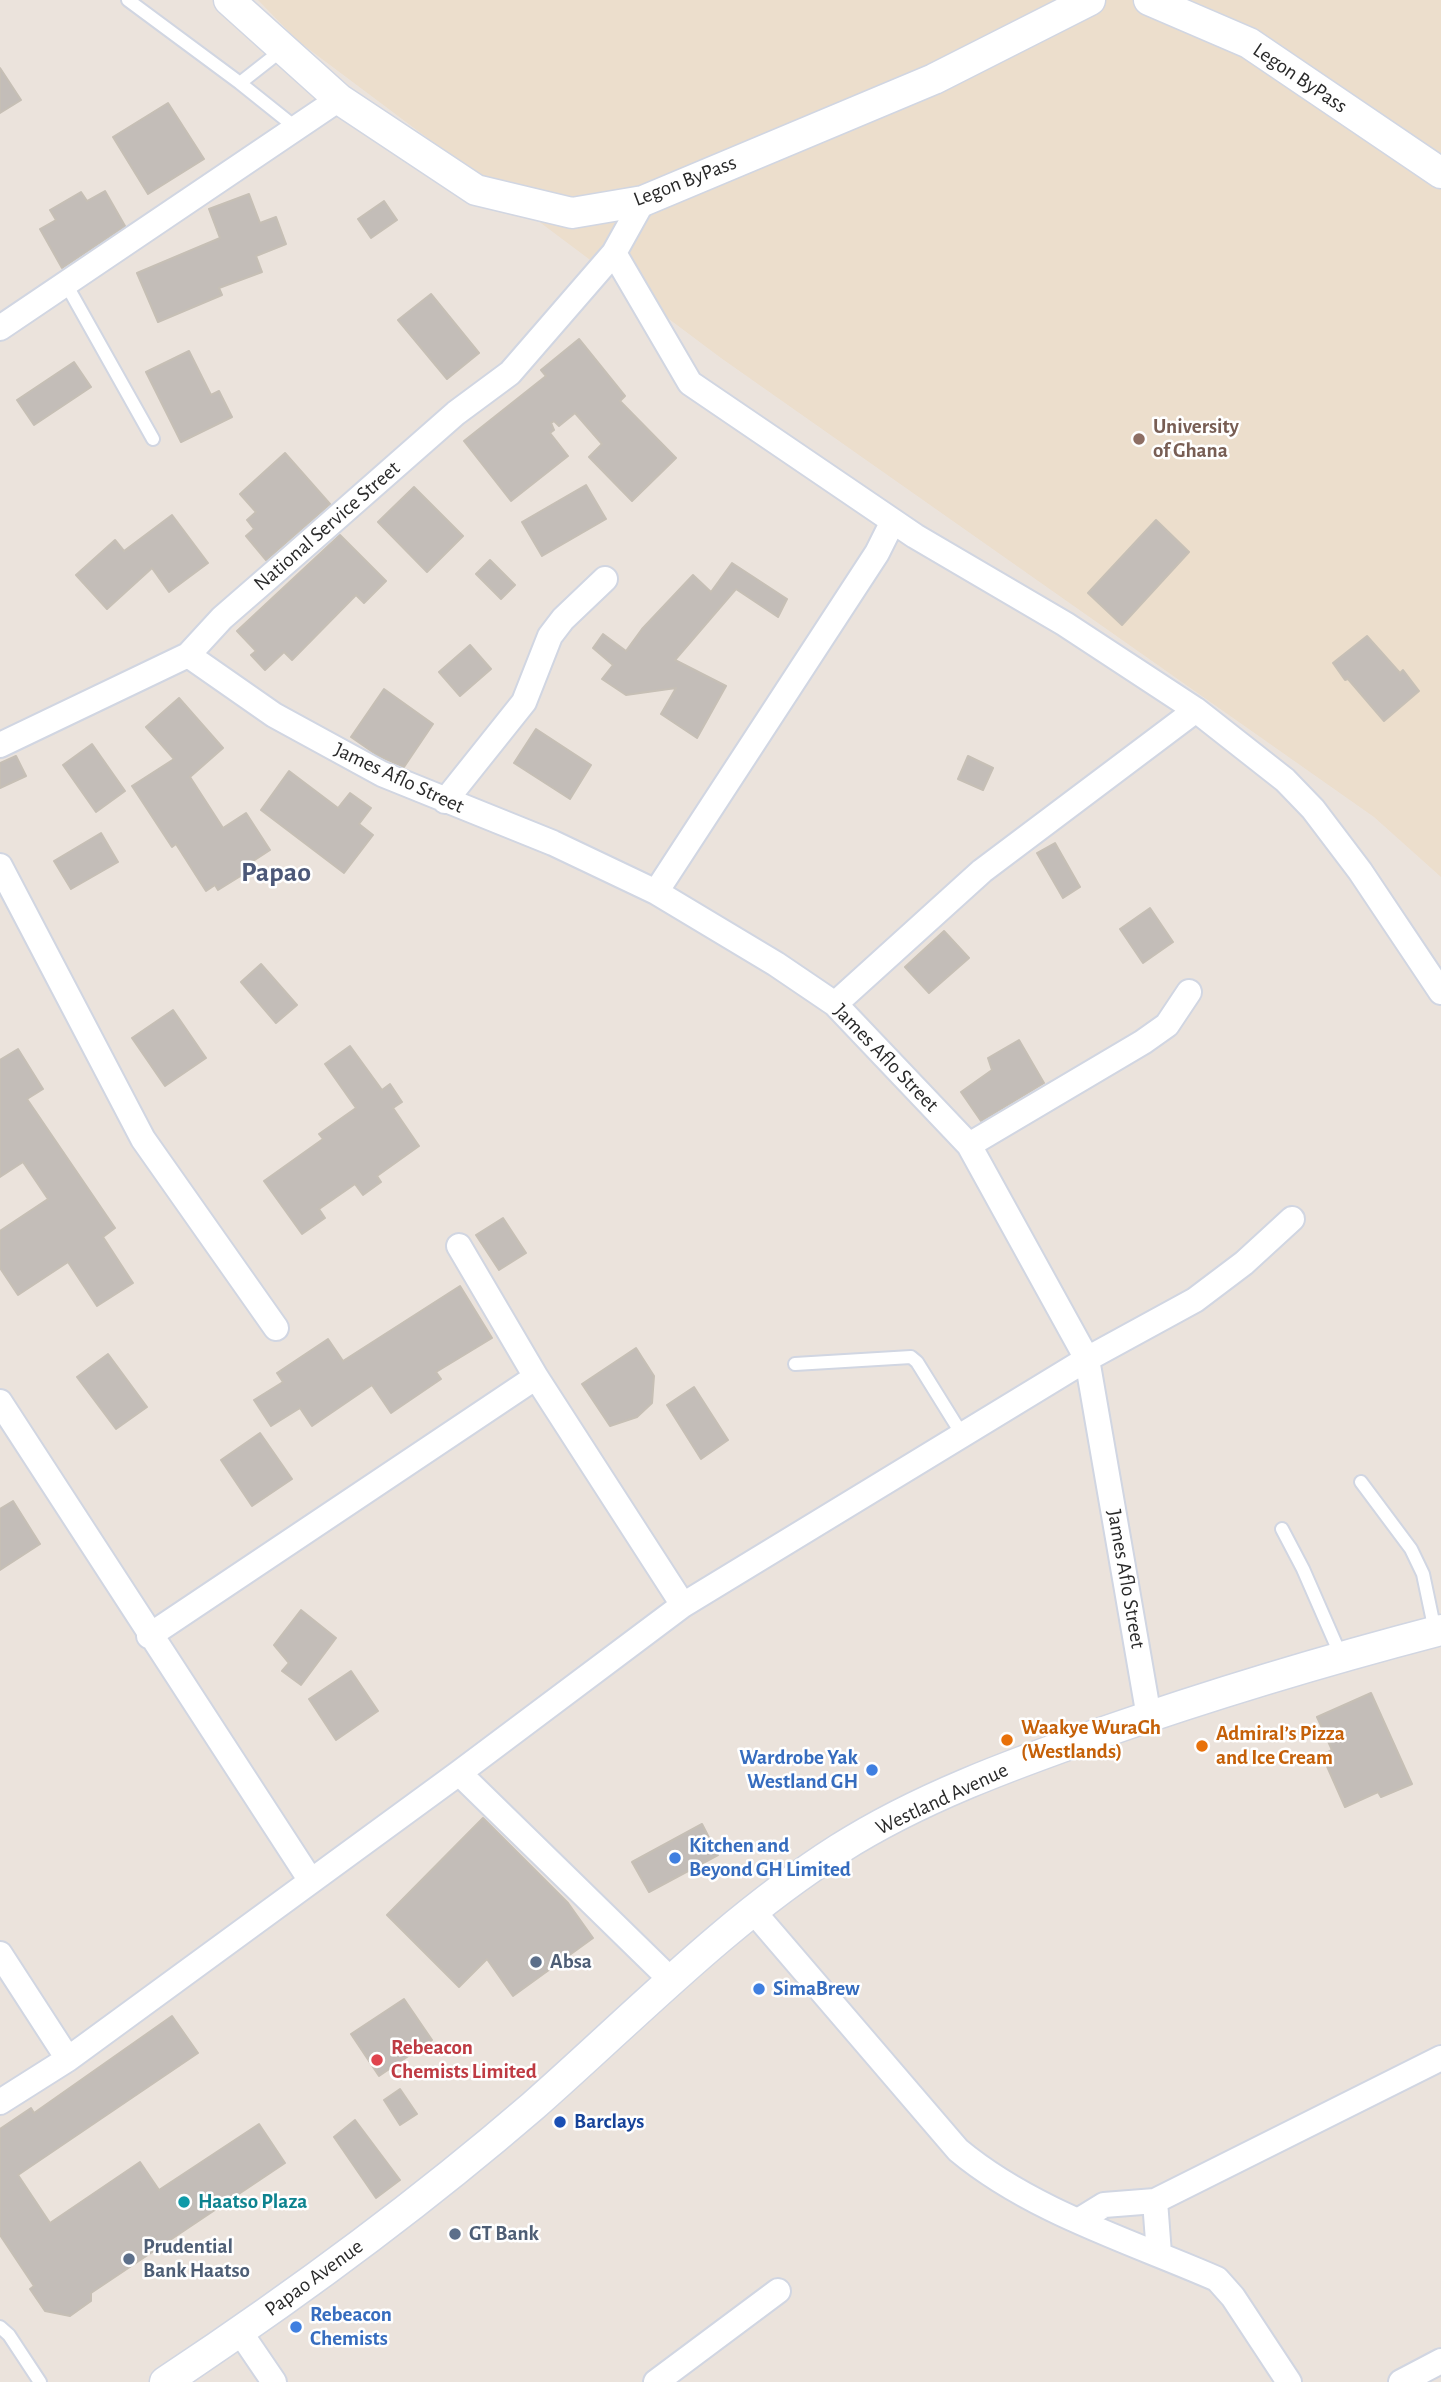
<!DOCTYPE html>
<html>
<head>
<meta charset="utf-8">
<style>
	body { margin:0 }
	canvas { display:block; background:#ebe3dc }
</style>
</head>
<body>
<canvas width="1441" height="2382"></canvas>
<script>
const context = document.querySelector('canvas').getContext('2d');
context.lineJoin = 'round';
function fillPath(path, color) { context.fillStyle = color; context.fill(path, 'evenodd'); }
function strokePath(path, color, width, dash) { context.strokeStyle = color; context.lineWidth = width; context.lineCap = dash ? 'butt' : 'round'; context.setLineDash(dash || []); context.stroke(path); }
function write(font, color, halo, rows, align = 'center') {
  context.font = font + ' "Alegreya Sans",sans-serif'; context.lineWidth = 5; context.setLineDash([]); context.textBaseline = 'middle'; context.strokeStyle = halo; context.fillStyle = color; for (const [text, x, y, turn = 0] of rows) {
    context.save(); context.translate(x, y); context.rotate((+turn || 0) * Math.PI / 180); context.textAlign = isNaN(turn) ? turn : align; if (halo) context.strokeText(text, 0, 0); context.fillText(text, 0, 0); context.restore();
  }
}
fillPath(new Path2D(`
	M 258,0 L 1441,0 L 1441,877 L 1374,817 L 721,358 L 298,41 Z`), '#ecdecc');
const building = new Path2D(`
	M 0,68 L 21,100 L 0,113 Z
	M 168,103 L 204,159 L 148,194 L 113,137 Z
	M 105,191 L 125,226 L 62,268 L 40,229 L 56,220 L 50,210 L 81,192 L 87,201 Z
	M 249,194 L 260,223 L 276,217 L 286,244 L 256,256 L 262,272 L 219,288 L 222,295 L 158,322 L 137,273 L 220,238 L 209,209 Z
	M 384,201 L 397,220 L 371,238 L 358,219 Z
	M 431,294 L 479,353 L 447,379 L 398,320 Z
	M 579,339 L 625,396 L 620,401 L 676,458 L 632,501 L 589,457 L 602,444 L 575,413 L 559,426 L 554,421 L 551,423 L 554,430 L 550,433 L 568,456 L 511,501 L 464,441 L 546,376 L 541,370 Z
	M 189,351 L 211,395 L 219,391 L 232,417 L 181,442 L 146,372 Z
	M 74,362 L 91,387 L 34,425 L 17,400 Z
	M 285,453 L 330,504 L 266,560 L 246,536 L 254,529 L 247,520 L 256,512 L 240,494 Z
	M 586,485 L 606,519 L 542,556 L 522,522 Z
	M 414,487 L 463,536 L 427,572 L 378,522 Z
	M 172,515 L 208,563 L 169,592 L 152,568 L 107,609 L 76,575 L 115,540 L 124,551 Z
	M 1156,520 L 1189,552 L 1122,625 L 1088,593 Z
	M 340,535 L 386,581 L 364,603 L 356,595 L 292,660 L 284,652 L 265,670 L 251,655 L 256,651 L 237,631 Z
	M 490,560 L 515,585 L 501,599 L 476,574 Z
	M 732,563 L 787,599 L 778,617 L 736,589 L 675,660 L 726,686 L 697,738 L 661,714 L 676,688 L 626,695 L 602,679 L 613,665 L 593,648 L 603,634 L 626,651 L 642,629 L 693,575 L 711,592 Z
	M 1367,636 L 1400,673 L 1403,670 L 1419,691 L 1384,721 L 1348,679 L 1345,680 L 1333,663 Z
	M 470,645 L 491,669 L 460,696 L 439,672 Z
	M 384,689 L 433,724 L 404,767 L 377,755 L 351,737 Z
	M 179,698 L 223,748 L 190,777 L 223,828 L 246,813 L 270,850 L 244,867 L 247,872 L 218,890 L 215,885 L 206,891 L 176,844 L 172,847 L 132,786 L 174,759 L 146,727 Z
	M 536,729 L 591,765 L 570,799 L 514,763 Z
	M 92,744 L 125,791 L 96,812 L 63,765 Z
	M 16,756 L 26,776 L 0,788 L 0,763 Z
	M 968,756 L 993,768 L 983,790 L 958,779 Z
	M 289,771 L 338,808 L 350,793 L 371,808 L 359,824 L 373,835 L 344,873 L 261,810 Z
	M 101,833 L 118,862 L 71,889 L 54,861 Z
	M 1055,843 L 1080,887 L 1063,898 L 1037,853 Z
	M 1150,908 L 1173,942 L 1143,963 L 1120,929 Z
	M 944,931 L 969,958 L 929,993 L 905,967 Z
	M 261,964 L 297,1005 L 276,1023 L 241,982 Z
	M 173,1010 L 206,1058 L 165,1086 L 132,1038 Z
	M 1019,1040 L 1044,1083 L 981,1121 L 961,1092 L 992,1070 L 988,1058 Z
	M 350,1046 L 382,1090 L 390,1084 L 402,1102 L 393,1108 L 419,1146 L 377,1176 L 381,1182 L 363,1195 L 355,1184 L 319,1209 L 325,1218 L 302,1234 L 264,1181 L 323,1139 L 319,1134 L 356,1108 L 325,1064 Z
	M 18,1049 L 43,1089 L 27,1099 L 115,1228 L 103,1237 L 133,1283 L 97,1306 L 68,1262 L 18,1295 L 0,1268 L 0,1231 L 48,1199 L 23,1162 L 0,1177 L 0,1060 Z
	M 503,1218 L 526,1253 L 499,1270 L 476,1235 Z
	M 460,1286 L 492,1338 L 436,1372 L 441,1379 L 391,1413 L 372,1385 L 312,1426 L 300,1408 L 271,1426 L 254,1400 L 283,1382 L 277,1373 L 328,1339 L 343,1361 Z
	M 636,1348 L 654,1376 L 652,1403 L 637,1417 L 610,1426 L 582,1384 Z
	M 108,1354 L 147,1407 L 116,1429 L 77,1377 Z
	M 694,1387 L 728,1440 L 701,1459 L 667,1405 Z
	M 260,1433 L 292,1479 L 252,1506 L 221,1460 Z
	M 13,1501 L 40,1544 L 0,1570 L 0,1509 Z
	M 301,1610 L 336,1638 L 301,1685 L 282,1671 L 289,1663 L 274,1645 Z
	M 351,1671 L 378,1711 L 336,1740 L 309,1699 Z
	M 1371,1693 L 1412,1784 L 1381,1797 L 1378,1792 L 1345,1807 L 1322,1755 L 1332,1750 L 1317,1717 Z
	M 483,1818 L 568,1903 L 593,1938 L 513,1996 L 487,1959 L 459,1987 L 387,1915 Z
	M 702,1824 L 718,1855 L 649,1892 L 632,1862 Z
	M 404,1999 L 432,2040 L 379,2076 L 351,2034 Z
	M 172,2016 L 198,2053 L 18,2175 L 50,2223 L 140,2162 L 159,2190 L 259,2124 L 285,2163 L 91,2293 L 91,2301 L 70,2316 L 45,2311 L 30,2289 L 34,2286 L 0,2235 L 0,2129 L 31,2108 L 34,2113 Z
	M 400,2089 L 417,2114 L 400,2125 L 384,2100 Z
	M 355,2120 L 400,2180 L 376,2198 L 334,2137 Z`);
fillPath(building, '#c3bdb8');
strokePath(building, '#c6bfb5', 2);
const service = new Path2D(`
	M 128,0 L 240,83 L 282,50
	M 240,83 L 295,127
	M 66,284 L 153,439
	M 795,1364 L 911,1357 L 917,1362 L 963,1436
	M 1361,1482 L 1411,1549 L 1423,1574 L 1435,1631
	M 1282,1529 L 1303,1569 L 1341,1656
	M 0,2327 L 9,2335 L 40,2382`);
const minor = new Path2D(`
	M 614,253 L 690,383 L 915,536 L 1065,624 L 1196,710 L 1285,780 L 1313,809 L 1360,871 L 1441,992
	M 0,328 L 339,99
	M 188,655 L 274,715 L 382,774 L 553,843 L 656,892 L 776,964 L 835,1004 L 969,1145 L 1087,1359 L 1149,1717
	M 0,745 L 188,655 L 222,618 L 291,558 L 456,413 L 510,373 L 614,253 L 643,201
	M 445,801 L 524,702 L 550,636 L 563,619 L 605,579
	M 0,866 L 143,1139 L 276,1328
	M 656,892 L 877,553 L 893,521
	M 835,1004 L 982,871 L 1196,710
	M 969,1145 L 1143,1042 L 1167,1025 L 1189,992
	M 459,1246 L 536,1377 L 683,1605
	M 0,1402 L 311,1881
	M 149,1636 L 536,1377
	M 459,1773 L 671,1980
	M 753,1911 L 958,2150 C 1031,2211 1130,2241 1217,2279 L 1233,2297 L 1289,2382
	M 0,1954 L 68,2059
	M 0,2102 L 68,2059 L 459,1773 L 683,1605 L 1087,1359 L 1195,1300 L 1244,1263 L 1292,1219
	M 1155,2201 L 1159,2254
	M 1078,2221 L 1104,2205 L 1155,2201 L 1441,2058
	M 240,2332 L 274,2382
	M 656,2382 L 778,2291
	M 1401,2382 L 1441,2361`);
const tertiary = new Path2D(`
	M 229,0 L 339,99 L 476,190 L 572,213 L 643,201 L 934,79 L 1090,0
	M 1149,0 L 1249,43 L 1441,173
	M 165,2382 C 293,2297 417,2206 533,2106 C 633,2018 726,1921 839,1849 C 919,1798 1013,1764 1101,1733 C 1213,1694 1326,1660 1441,1630`);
strokePath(service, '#d1d6e2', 16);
strokePath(minor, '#d1d6e2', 28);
strokePath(tertiary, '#d1d6e2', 33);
strokePath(service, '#fff', 12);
strokePath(minor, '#fff', 24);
strokePath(tertiary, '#fff', 30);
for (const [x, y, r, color] of [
	[1139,439,7,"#8d6e63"],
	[1007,1740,7,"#e8710a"],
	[1202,1746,7,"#e8710a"],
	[872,1770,7,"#3f7fe0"],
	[675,1858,7,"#3f7fe0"],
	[536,1962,7,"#5c6f8a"],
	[759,1989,7,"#3f7fe0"],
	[377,2060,7,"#e0444e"],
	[560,2122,7,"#1a4fb4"],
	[184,2202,7,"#0f9aa8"],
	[455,2234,7,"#5c6f8a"],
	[129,2259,7,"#5c6f8a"],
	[296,2327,7,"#3f7fe0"]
]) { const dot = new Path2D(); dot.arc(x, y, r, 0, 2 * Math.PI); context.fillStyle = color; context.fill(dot); strokePath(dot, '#fff', 2.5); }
write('21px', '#292929', '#fff', [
	["Legon ByPass",1300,78,34],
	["Legon ByPass",685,181,-21],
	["National Service Street",327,526,-41],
	["James Aflo Street",399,778,25],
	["James Aflo Street",886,1058,46],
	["James Aflo Street",1126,1579,80],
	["Westland Avenue",942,1799,-25],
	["Papao Avenue",314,2278,-36]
]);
write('bold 21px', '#785e54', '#fff', [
	["University",1153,427],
	["of Ghana",1153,451]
], 'left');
write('bold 21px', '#c56008', '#fff', [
	["Waakye WuraGh",1021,1728],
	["(Westlands)",1021,1752],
	["Admiral’s Pizza",1216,1734],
	["and Ice Cream",1216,1758]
], 'left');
write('bold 21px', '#366cbe', '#fff', [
	["Wardrobe Yak",858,1758,"right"],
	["Westland GH",858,1782,"right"],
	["Kitchen and",689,1846],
	["Beyond GH Limited",689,1870],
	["SimaBrew",773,1989],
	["Rebeacon",310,2315],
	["Chemists",310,2339]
], 'left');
write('bold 21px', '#4e5e75', '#fff', [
	["Absa",550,1962],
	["GT Bank",469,2234],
	["Prudential",143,2247],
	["Bank Haatso",143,2271]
], 'left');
write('bold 21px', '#be3a42', '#fff', [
	["Rebeacon",391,2048],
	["Chemists Limited",391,2072]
], 'left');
write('bold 21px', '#164399', '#fff', [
	["Barclays",574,2122]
], 'left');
write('bold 21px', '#0d838f', '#fff', [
	["Haatso Plaza",198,2202]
], 'left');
write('bold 28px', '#4c5878', '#fff', [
	["Papao",276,873]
]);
</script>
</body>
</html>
